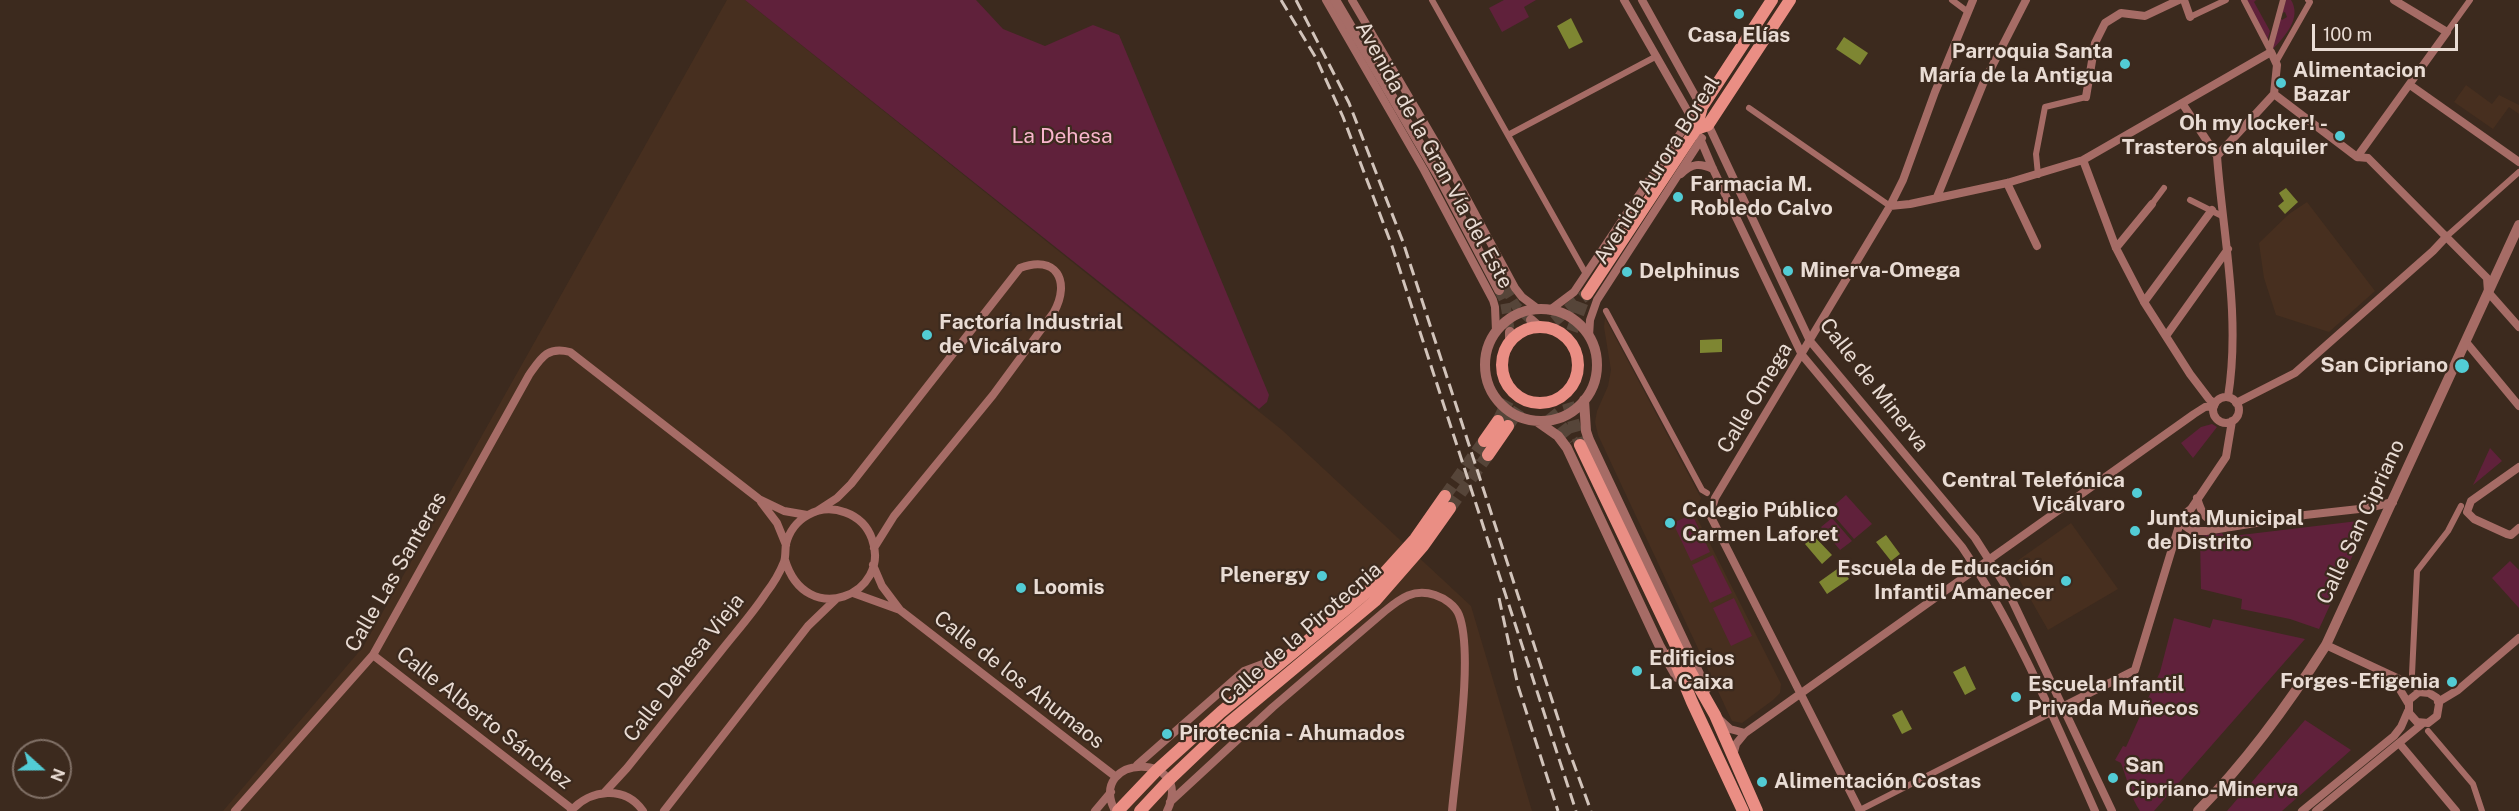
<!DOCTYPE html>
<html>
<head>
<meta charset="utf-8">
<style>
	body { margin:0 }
	#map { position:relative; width:2519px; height:811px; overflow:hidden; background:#3c2a1e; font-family:"Public Sans",sans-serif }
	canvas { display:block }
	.north { position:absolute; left:12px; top:739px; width:60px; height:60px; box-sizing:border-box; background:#3c2a1e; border:2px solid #817167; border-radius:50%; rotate:111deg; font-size:16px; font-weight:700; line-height:24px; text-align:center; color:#e9dcd4 }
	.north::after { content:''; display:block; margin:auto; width:21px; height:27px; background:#52ccd5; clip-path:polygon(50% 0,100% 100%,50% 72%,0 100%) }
	.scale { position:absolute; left:2312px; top:24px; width:146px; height:27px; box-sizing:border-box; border:3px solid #e9dcd4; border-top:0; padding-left:8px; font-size:18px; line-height:21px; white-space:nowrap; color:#e9dcd4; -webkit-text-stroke:4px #3c2a1e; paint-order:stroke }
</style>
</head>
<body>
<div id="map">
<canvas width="2519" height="811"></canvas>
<div class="north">N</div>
<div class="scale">100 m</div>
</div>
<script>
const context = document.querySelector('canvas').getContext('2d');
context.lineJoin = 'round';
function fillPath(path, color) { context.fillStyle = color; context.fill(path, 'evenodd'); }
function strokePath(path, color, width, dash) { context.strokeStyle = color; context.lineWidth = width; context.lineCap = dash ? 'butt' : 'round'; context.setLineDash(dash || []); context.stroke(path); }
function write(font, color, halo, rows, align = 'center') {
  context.font = font + ' "Public Sans",sans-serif'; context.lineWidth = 4.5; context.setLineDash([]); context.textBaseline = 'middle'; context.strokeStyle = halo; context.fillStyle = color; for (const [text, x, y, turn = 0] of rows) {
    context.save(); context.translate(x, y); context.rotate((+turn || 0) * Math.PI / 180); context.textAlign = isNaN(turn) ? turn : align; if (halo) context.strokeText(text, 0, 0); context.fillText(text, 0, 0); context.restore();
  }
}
fillPath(new Path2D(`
	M 727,0 L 745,0 L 1282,430 L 1471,606 L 1532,811 L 223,811 L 363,647 Z
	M 2466,85 L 2492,104 L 2499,95 L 2519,105 L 2519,114 L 2509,107 L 2493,129 L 2454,102 Z
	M 2307,202 L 2375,291 L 2329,332 L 2276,315 L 2264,278 L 2259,243 L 2289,214 Z
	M 1605,318 L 1701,498 L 1695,514 L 1781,684 L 1780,693 L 1773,700 L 1742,723 L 1732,721 L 1598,435 L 1595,422 L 1597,411 L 1608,386 L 1611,370 L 1604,327 Z
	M 2071,523 L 2118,589 L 2048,630 L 2015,572 L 2017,561 Z`), '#472f1f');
fillPath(new Path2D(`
	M 745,0 L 976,0 L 1003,29 L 1045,46 L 1093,25 L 1119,35 L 1269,395 L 1267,402 L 1259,409 Z
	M 1504,0 L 1536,0 L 1524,7 L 1529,17 L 1502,32 L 1489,8 Z
	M 2245,0 L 2256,0 L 2254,2 L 2270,31 L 2267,42 Z
	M 2286,0 L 2291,0 C 2302,18 2285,36 2273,49 L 2271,49 L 2280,17 L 2282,20 L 2287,17 L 2285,12 L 2282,13 Z
	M 2212,424 L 2217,427 L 2193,458 L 2181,443 L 2201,427 Z
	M 2490,448 L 2502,461 L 2473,485 Z
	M 1846,495 L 1872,524 L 1854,539 L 1829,510 Z
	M 1692,514 L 1710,552 L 1691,561 L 1673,523 Z
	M 1832,518 L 1852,541 L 1840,550 L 1821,527 Z
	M 2358,521 L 2363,533 L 2319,629 L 2290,619 L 2241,609 L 2242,599 L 2201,589 L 2200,536 L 2222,533 L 2224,537 Z
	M 1713,555 L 1732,593 L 1710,603 L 1692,565 Z
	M 2510,561 L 2519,570 L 2519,608 L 2492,578 Z
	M 1734,598 L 1752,636 L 1731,646 L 1713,608 Z
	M 2174,618 L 2210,628 L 2213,619 L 2305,639 L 2154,811 L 2140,811 C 2131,799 2127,778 2121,763 L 2115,760 L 2123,746 L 2126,747 L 2160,672 Z
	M 2305,720 L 2351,750 L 2282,811 L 2227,811 Z`), '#60213b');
fillPath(new Path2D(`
	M 1571,18 L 1583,42 L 1569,49 L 1557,26 Z
	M 1844,37 L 1868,53 L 1860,65 L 1836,49 Z
	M 2286,188 L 2298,202 L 2285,214 L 2278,206 L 2284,201 L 2279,193 Z
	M 1722,339 L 1722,352 L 1700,353 L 1700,340 Z
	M 1886,535 L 1900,554 L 1891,561 L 1876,542 Z
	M 1814,536 L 1832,555 L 1822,564 L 1805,544 Z
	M 1840,567 L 1849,579 L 1827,594 L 1819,582 Z
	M 1965,666 L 1976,689 L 1965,695 L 1953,672 Z
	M 1902,710 L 1912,729 L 1902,734 L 1892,715 Z`), '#7e8632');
strokePath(new Path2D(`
	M 1505,288 L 1516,306 L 1531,320
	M 1499,290 L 1505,302 L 1510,332`), '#564539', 10, [10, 5]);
strokePath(new Path2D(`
	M 1554,321 L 1587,294
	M 1572,331 L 1583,301
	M 1568,403 L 1580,445
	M 1550,412 L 1573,441
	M 1498,421 L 1508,401
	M 1508,426 L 1519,409
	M 1445,496 L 1484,441
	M 1450,508 L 1488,455`), '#564539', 12, [12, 6]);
strokePath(new Path2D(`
	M 1432,0 L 1586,274
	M 1952,0 L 1968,12
	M 2244,0 L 2271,52
	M 2190,17 L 2226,0
	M 2447,32 L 2470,0
	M 2270,48 L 2283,0
	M 2276,62 L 2310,2 L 2308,0
	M 1749,108 L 1890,206
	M 1508,135 L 1655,57
	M 2038,175 L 2036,154 L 2045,107 L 2086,97
	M 2190,200 L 2222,216
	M 2152,204 L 2164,188
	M 2447,236 L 2519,172
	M 1606,311 L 1702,490 L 1707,493
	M 2412,674 L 2417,571 L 2448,531 L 2461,506
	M 2428,731 L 2473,784 L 2482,811
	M 1860,810 L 2051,713`), '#a66c66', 6);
strokePath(new Path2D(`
	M 1326,0 L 1424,170 L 1493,300 L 1495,307 L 1496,331
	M 1352,0 L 1446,160 L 1515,288 L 1522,297 L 1538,309
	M 1624,0 L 1691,117 L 1713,169 L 1802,355 L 1962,547 C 2016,627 2056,723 2095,811
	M 1642,0 L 1703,110
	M 2184,0 L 2190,17
	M 2410,85 L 2519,162
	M 2274,94 L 2357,157 L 2368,158 L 2487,278 L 2488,292 L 2519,327
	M 2086,97 L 2095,43 L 2105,23 L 2121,13 L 2145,16 L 2179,0
	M 2182,103 L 2217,156
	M 1707,122 L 1810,341 L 1975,538 L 2005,585 L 2112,811
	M 2357,157 L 2447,32 L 2394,0
	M 2083,160 L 2116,248 L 2144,302 L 2190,374 L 2209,399 L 2215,404
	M 1681,174 C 1692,163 1700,163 1713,169
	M 2007,183 L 2037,246
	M 1937,197 L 1983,84 L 2026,0
	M 1890,206 L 1910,204 L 2007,183 L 2083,160 L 2271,52 L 2277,65 L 2274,94
	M 2116,248 L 2152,204
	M 2144,302 L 2212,210
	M 1550,310 L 1574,292 L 1692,116
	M 1589,336 L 1590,320 L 1597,300 L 1702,138
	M 2166,336 L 2228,249
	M 2466,342 L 2519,406
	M 2228,397 C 2241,317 2223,236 2217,156 L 2274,94
	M2213 410a13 13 0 1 1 26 0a13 13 0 1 1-26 0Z
	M 2236,403 L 2295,373 L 2433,251 L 2447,236
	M 2519,467 L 2471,501 L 2467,512 L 2474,519 L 2507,534 L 2511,535 L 2519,528
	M 2197,498 C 2203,518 2206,519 2224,527
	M 761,502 L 777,523 L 786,545
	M 817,511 L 837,498 L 851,484 L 1020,268 C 1056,254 1071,281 1054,312 L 993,395 L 894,516 L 874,548
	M 2181,523 L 2192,531 L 2206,531 L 2305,515 L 2368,508 L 2393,502
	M 873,565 L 882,586 L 900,610 L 1116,777
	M 853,593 L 900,610
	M 2326,645 L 2429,693 L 2437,698 L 2439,704 L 2437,716 L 2428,723 L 2417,722 L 2409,713 L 2409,700 L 2419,692 L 2429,693
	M 373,655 L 572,809
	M 2387,675 L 2399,688 L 2408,703
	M 2438,702 L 2458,690 L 2519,638
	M 2064,706 L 2135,670 L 2182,516 L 2191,509 L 2226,457 L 2232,421
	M 1718,718 L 1730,729 L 1745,733
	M 2399,743 L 2456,811
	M 1733,756 L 1736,744 L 1745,733 L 2194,414 L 2205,407 L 2214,406
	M 1137,765 L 1244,671 L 1284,656
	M 604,793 L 627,768 C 658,729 690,690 721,651 C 736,632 753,613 766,593 C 773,584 780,572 784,562 C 786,556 785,549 786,544 C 789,532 797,521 808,515 C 831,502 863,513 872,539 C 892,594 806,630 785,560
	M 1170,802 L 1273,707 L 1385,611 C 1401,598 1414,588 1435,595 C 1444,598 1455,605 1459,615 C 1474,654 1456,765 1452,811
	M 235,811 L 373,655 L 529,375 C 541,358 547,346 570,352 L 759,499 L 784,511 L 807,515
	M 571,811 C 590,789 625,785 643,811
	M 664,811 L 808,626 L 836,599
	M 1095,811 L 1111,792
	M 1115,811 C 1086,753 1196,751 1167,811
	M 1860,811 L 1710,515 L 1715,498 L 1890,206 L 1903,180 L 1935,92 L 1973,0
	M 2302,811 L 2394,736 L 2401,727 L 2408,711
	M 2316,811 L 2422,724`), '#a66c66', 8);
strokePath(new Path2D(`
	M 1335,0 L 1441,180 L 1499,290
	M1485 365a56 56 0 1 1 112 0a56 56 0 1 1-112 0Z
	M 1531,320 L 1539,327
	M 1510,332 L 1510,341
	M 1584,400 L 1586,431 L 1589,440 L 1706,689
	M 1538,422 L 1558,436 L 1567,448 L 1660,647 L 1677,677
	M 2198,811 C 2248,760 2288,705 2326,645 L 2519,225`), '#a66c66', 10);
strokePath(new Path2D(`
	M 1696,129 L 1708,125 L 1790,0
	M 1587,294 L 1696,129 L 1702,107 L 1772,0
	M1502 365a38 38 0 1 1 76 0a38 38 0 1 1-76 0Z
	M 1484,441 L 1498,421
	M 1580,445 L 1678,650 L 1715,715 L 1757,811
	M 1488,455 L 1508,426
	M 1672,654 L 1692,702 L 1743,811
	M 1118,811 L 1157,770 L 1221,712 L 1367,592 L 1415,539 L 1445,496
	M 1140,811 L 1168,781 L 1230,722 L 1375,601 L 1423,546 L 1450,508`), '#ea8e84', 12);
strokePath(new Path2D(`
	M 1281,0 L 1316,58 L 1343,117 L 1392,246 L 1576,811
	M 1296,0 L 1349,103 L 1403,242 L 1565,740 L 1591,811
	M 1499,598 L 1518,686 L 1558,811`), '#d2c4bb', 3, [12, 6]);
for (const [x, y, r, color] of [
	[1739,14,6,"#52ccd5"],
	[2125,64,6,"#52ccd5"],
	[2281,83,6,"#52ccd5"],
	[2340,136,6,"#52ccd5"],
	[1678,197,6,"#52ccd5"],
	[1788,271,6,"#52ccd5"],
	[1627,272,6,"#52ccd5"],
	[927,335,6,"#52ccd5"],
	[2462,366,8,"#52ccd5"],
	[2137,493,6,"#52ccd5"],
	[1670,523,6,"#52ccd5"],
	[2135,531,6,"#52ccd5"],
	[1322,576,6,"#52ccd5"],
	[2066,581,6,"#52ccd5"],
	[1021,588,6,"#52ccd5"],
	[1637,671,6,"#52ccd5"],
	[2452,682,6,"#52ccd5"],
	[2016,697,6,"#52ccd5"],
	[1167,734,6,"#52ccd5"],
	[2113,778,6,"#52ccd5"],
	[1762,782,6,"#52ccd5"]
]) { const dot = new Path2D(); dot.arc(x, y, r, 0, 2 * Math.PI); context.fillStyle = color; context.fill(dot); strokePath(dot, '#3c2a1e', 2); }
write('bold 21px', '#e9dcd4', '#3c2a1e', [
	["Casa Elías",1739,36,"center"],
	["Parroquia Santa",2113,52,"right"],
	["María de la Antigua",2113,76,"right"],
	["Alimentacion",2293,71],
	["Bazar",2293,95],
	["Oh my locker! -",2328,124,"right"],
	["Trasteros en alquiler",2328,148,"right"],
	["Farmacia M.",1690,185],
	["Robledo Calvo",1690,209],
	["Minerva-Omega",1800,271],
	["Delphinus",1639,272],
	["Factoría Industrial",939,323],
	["de Vicálvaro",939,347],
	["San Cipriano",2448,366,"right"],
	["Central Telefónica",2125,481,"right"],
	["Vicálvaro",2125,505,"right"],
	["Colegio Público",1682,511],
	["Carmen Laforet",1682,535],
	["Junta Municipal",2147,519],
	["de Distrito",2147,543],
	["Escuela de Educación",2054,569,"right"],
	["Infantil Amanecer",2054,593,"right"],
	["Plenergy",1310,576,"right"],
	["Loomis",1033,588],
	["Edificios",1649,659],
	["La Caixa",1649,683],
	["Forges-Efigenia",2440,682,"right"],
	["Escuela Infantil",2028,685],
	["Privada Muñecos",2028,709],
	["Pirotecnia - Ahumados",1179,734],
	["San",2125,766],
	["Cipriano-Minerva",2125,790],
	["Alimentación Costas",1774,782]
], 'left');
write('21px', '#f9b5cc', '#3c2a1e', [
	["La Dehesa",1062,137]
]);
write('21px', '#e9dcd4', '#3c2a1e', [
	["Avenida de la Gran Vía del Este",1434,155,61],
	["Avenida Aurora Boreal",1657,170,-58],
	["Calle de Minerva",1874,385,52],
	["Calle Omega",1755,398,-59],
	["Calle San Cipriano",2361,522,-65],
	["Calle Las Santeras",396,572,-60],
	["Calle de la Pirotecnia",1301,634,-41],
	["Calle Dehesa Vieja",684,668,-52],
	["Calle de los Ahumaos",1019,680,38],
	["Calle Alberto Sánchez",484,718,38]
]);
</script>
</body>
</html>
